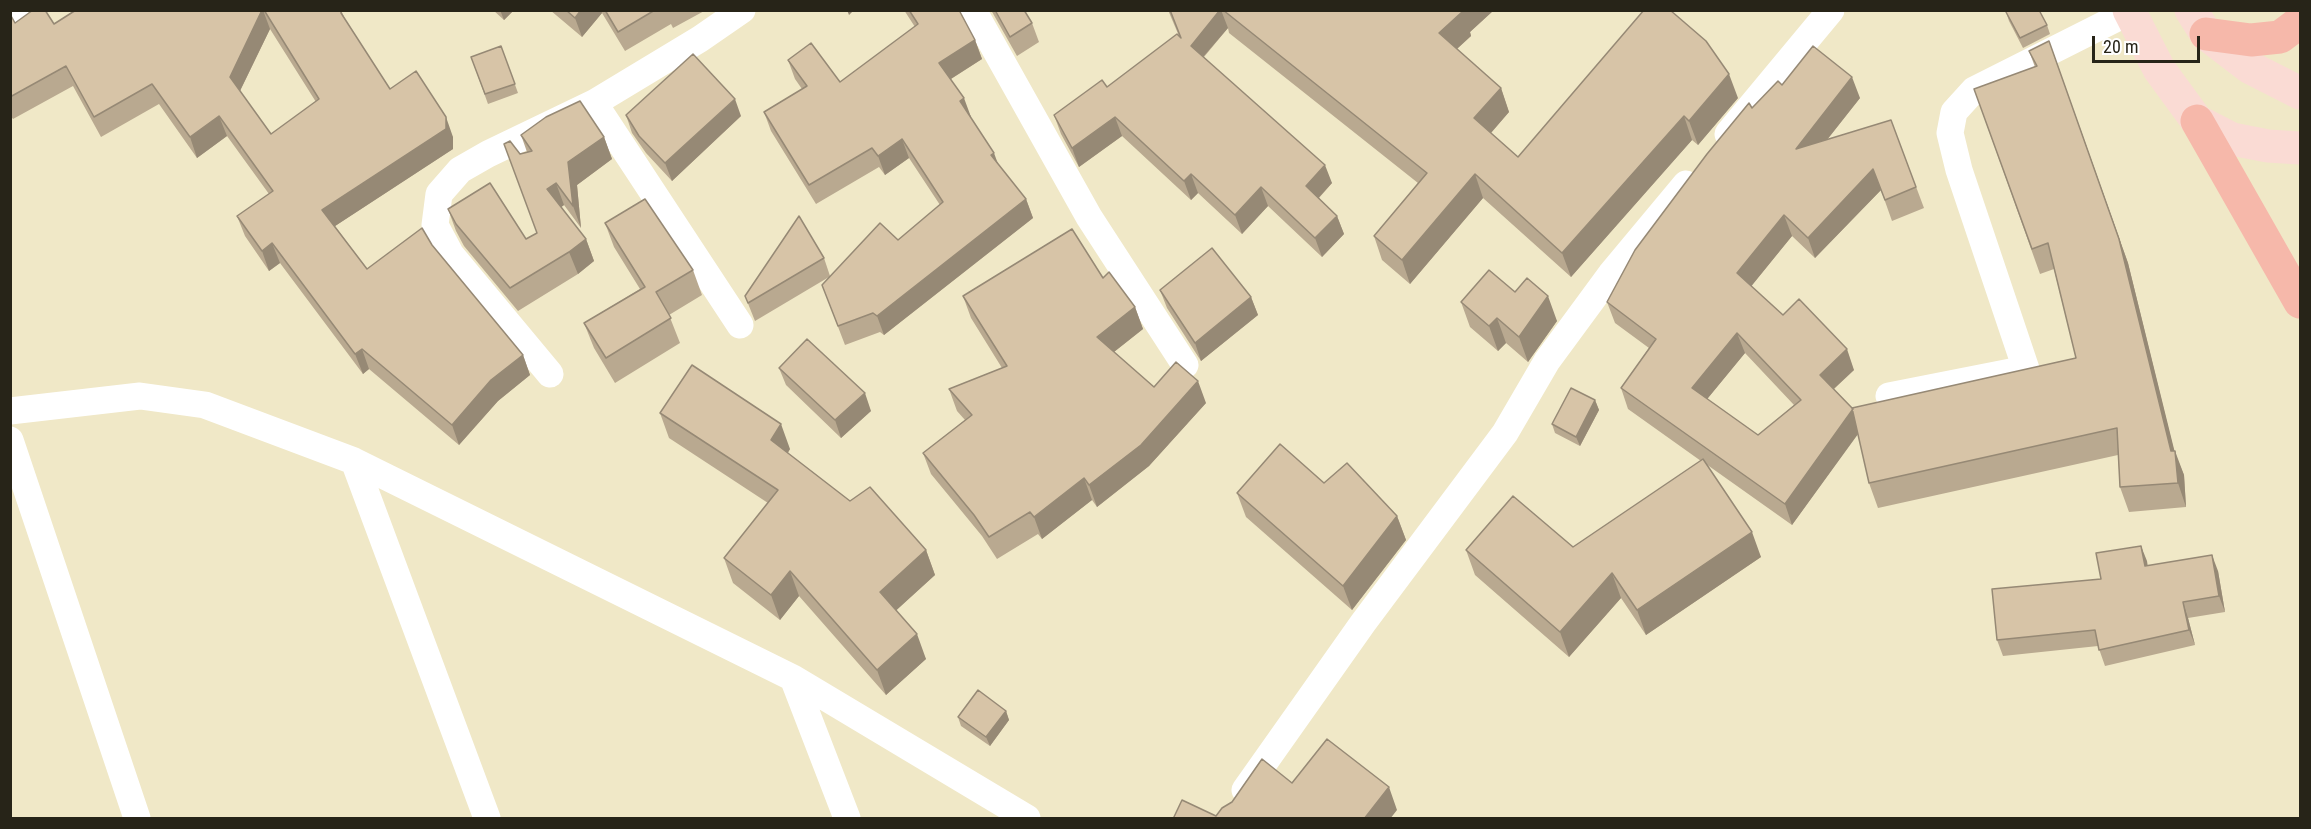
<!DOCTYPE html>
<html>
<head>
<meta charset="utf-8">
<style>
	body { margin:0 }
	#map { position:relative; width:2311px; height:829px; overflow:hidden; background:#f0e8c7; font-family:"Roboto Condensed",sans-serif }
	canvas { display:block }
	.frame { position:absolute; inset:0; border:12px solid #272418; pointer-events:none }
	.scale { position:absolute; left:2092px; top:36px; width:108px; height:27px; box-sizing:border-box; border:3px solid #272418; border-top:0; padding-left:8px; font-size:18px; line-height:21px; white-space:nowrap; color:#272418; -webkit-text-stroke:4px #fff; paint-order:stroke }
</style>
</head>
<body>
<div id="map">
<canvas width="2311" height="829"></canvas>
<div class="frame"></div>
<div class="scale">20 m</div>
</div>
<script>
const context = document.querySelector('canvas').getContext('2d');
context.lineJoin = 'round';
function strokePath(path, color, width, dash) { context.strokeStyle = color; context.lineWidth = width; context.lineCap = dash ? 'butt' : 'round'; context.setLineDash(dash || []); context.stroke(path); }
function fillPath(path, color) { context.fillStyle = color; context.fill(path, 'evenodd'); }
strokePath(new Path2D(`
	M 973,10 L 1089,217 L 1185,365
	M 10,13 L 15,10
	M 594,103 L 740,325
	M 1728,134 L 1831,10
	M 550,374 L 451,255 L 435,225 L 439,194 L 460,170 L 488,154 L 594,103 L 700,39 L 742,10
	M 1889,396 L 2026,369 L 1959,170 L 1950,133 L 1954,112 L 1974,90 L 2129,12
	M 10,411 L 140,396 L 205,405 L 354,461 L 793,678 L 1027,818
	M 10,440 L 137,818
	M 354,461 L 487,818
	M 793,678 L 847,818
	M 1245,790 L 1363,623 L 1505,433 L 1547,361 L 1611,274 L 1686,184`), '#fff', 27);
strokePath(new Path2D(`
	M 2129,10 L 2159,69 L 2197,121 L 2232,139 L 2268,146 L 2300,148
	M 2191,10 L 2206,34 L 2249,67 L 2300,93`), '#fadbd4', 33);
strokePath(new Path2D(`
	M 2206,34 L 2251,40 L 2280,37 L 2300,22
	M 2197,121 L 2300,302`), '#f6b8aa', 33);
fillPath(new Path2D(`
	M 76,10 L 341,10 L 345,19 L 390,89 L 453,137 L 453,149 L 335,226 L 367,269 L 432,245 L 523,355 L 530,375 L 498,401 L 459,445 L 369,369 L 363,374 L 280,263 L 269,271 L 245,236 L 237,216 L 269,194 L 227,136 L 197,158 L 159,104 L 101,137 L 73,86 L 13,119 L 10,115 L 10,14 L 15,23 L 54,24 ZM 270,29 L 316,102 L 271,134 L 240,91 Z
	M 493,10 L 514,10 L 504,20 Z
	M 550,10 L 706,10 L 673,28 L 671,24 L 625,51 L 602,13 L 582,37 Z
	M 904,10 L 959,10 L 975,40 L 982,59 L 951,79 L 971,117 L 970,117 L 998,164 L 1026,199 L 1033,218 L 884,335 L 880,332 L 845,345 L 822,285 L 829,277 L 755,321 L 745,296 L 824,258 L 830,276 L 898,240 L 940,205 L 909,158 L 885,175 L 879,167 L 816,204 L 771,131 L 764,112 L 802,89 L 795,79 L 788,60 L 840,82 L 915,27 Z
	M 991,10 L 1024,10 L 1032,23 L 1039,42 L 1017,56 Z
	M 1168,10 L 1494,10 L 1470,32 L 1471,36 L 1457,49 L 1501,88 L 1509,112 L 1491,133 L 1518,157 L 1738,98 L 1698,145 L 1692,140 L 1571,277 L 1483,198 L 1410,284 L 1382,260 L 1374,236 L 1418,183 L 1229,33 L 1228,28 L 1204,57 L 1332,183 L 1319,198 L 1337,216 L 1344,234 L 1322,257 L 1268,206 L 1242,234 L 1198,193 L 1191,200 L 1122,136 L 1079,167 L 1061,134 L 1054,115 L 1107,87 L 1179,36 Z
	M 2006,12 L 2047,25 L 2050,34 L 2023,48 L 2009,21 Z
	M 2049,41 L 2128,263 L 2174,451 L 2184,475 L 2186,507 L 2129,512 L 2120,487 L 2118,455 L 1878,508 L 1869,483 L 1858,433 L 1792,525 L 1706,464 L 1761,557 L 1646,635 L 1621,598 L 1569,657 L 1475,575 L 1466,550 L 1573,547 L 1701,461 L 1628,409 L 1621,388 L 1649,348 L 1615,323 L 1607,302 L 1752,108 L 1782,85 L 1860,98 L 1827,140 L 1891,120 L 1924,208 L 1892,221 L 1881,190 L 1815,258 L 1792,236 L 1751,286 L 1783,315 L 1854,370 L 1834,389 L 1852,408 L 2076,358 L 2054,269 L 2040,274 L 1974,89 L 2035,67 L 2029,51 ZM 1745,353 L 1794,405 L 1758,435 L 1707,399 Z
	M 501,46 L 518,93 L 488,104 L 471,57 Z
	M 626,115 L 741,116 L 672,181 L 646,153 L 632,133 Z
	M 521,135 L 604,137 L 612,159 L 577,185 L 581,228 L 564,205 L 561,207 L 586,239 L 594,261 L 578,274 L 518,311 L 464,246 L 456,231 L 448,209 L 526,239 L 537,233 L 520,154 L 527,152 Z
	M 605,223 L 693,270 L 702,295 L 669,315 L 680,343 L 615,383 L 594,348 L 584,323 L 640,289 L 614,247 Z
	M 1103,278 L 1135,307 L 1143,329 L 1114,352 L 1154,387 L 1206,403 L 1149,466 L 1097,507 L 1092,500 L 1042,539 L 1038,534 L 997,559 L 982,536 L 931,474 L 923,453 L 965,420 L 957,411 L 949,389 L 1002,368 L 971,318 L 963,296 Z
	M 1160,290 L 1251,297 L 1258,315 L 1201,361 L 1167,308 Z
	M 1515,292 L 1557,321 L 1528,362 L 1506,343 L 1498,351 L 1470,327 L 1461,302 Z
	M 779,368 L 871,411 L 841,438 L 786,385 Z
	M 1595,400 L 1599,410 L 1580,446 L 1555,433 L 1552,424 Z
	M 660,413 L 790,449 L 788,453 L 850,501 L 926,550 L 935,575 L 896,610 L 926,659 L 886,695 L 799,596 L 780,620 L 733,583 L 724,558 L 768,503 L 669,438 Z
	M 1324,483 L 1397,516 L 1406,540 L 1352,610 L 1246,517 L 1237,493 Z
	M 2147,561 L 2147,565 L 2218,571 L 2225,612 L 2188,618 L 2195,645 L 2105,666 L 2098,646 L 2003,656 L 1997,640 L 2101,579 Z
	M 1006,711 L 1009,720 L 990,746 L 961,726 L 958,717 Z`), '#b9a990');
fillPath(new Path2D(`
	M 262,10 L 263,10 L 270,29 L 237,97 L 230,77 Z
	M 500,10 L 514,10 L 504,20 Z
	M 581,10 L 601,10 L 602,13 L 582,37 L 575,18 Z
	M 847,10 L 854,10 L 849,15 Z
	M 1220,10 L 1221,10 L 1228,28 L 1197,64 L 1191,46 Z
	M 1460,10 L 1494,10 L 1470,32 L 1471,36 L 1448,57 L 1439,33 Z
	M 975,40 L 982,59 L 946,82 L 939,63 Z
	M 2049,41 L 2128,263 L 2175,453 L 2175,451 L 2184,475 L 2186,507 L 2178,483 L 2171,451 Z
	M 1729,74 L 1738,98 L 1698,145 L 1689,121 Z
	M 1852,77 L 1860,98 L 1803,170 L 1796,149 Z
	M 1501,88 L 1509,112 L 1483,142 L 1474,118 Z
	M 964,98 L 971,117 L 967,120 L 960,101 Z
	M 735,99 L 741,116 L 672,181 L 665,163 Z
	M 219,116 L 227,136 L 197,158 L 190,137 Z
	M 1684,116 L 1692,140 L 1571,277 L 1562,253 Z
	M 446,117 L 453,137 L 453,149 L 329,230 L 322,210 Z
	M 1115,117 L 1122,136 L 1079,167 L 1072,148 Z
	M 604,137 L 612,159 L 577,185 L 581,228 L 573,206 L 568,162 Z
	M 902,139 L 909,158 L 885,175 L 878,156 Z
	M 994,153 L 1001,172 L 991,155 Z
	M 1325,165 L 1332,183 L 1312,205 L 1306,186 Z
	M 1873,169 L 1881,190 L 1815,258 L 1808,238 Z
	M 1191,174 L 1198,193 L 1191,200 L 1184,181 Z
	M 1475,174 L 1483,198 L 1410,284 L 1402,260 Z
	M 556,183 L 564,205 L 555,212 L 547,189 Z
	M 1261,187 L 1268,206 L 1242,234 L 1235,215 Z
	M 1026,199 L 1033,218 L 884,335 L 877,316 Z
	M 1784,215 L 1792,236 L 1745,294 L 1737,273 Z
	M 1337,216 L 1344,234 L 1322,257 L 1315,238 Z
	M 586,239 L 594,261 L 578,274 L 569,252 Z
	M 272,243 L 280,263 L 269,271 L 262,251 Z
	M 1548,296 L 1557,321 L 1528,362 L 1519,337 Z
	M 1251,297 L 1258,315 L 1201,361 L 1195,343 Z
	M 1135,307 L 1143,329 L 1105,359 L 1097,337 Z
	M 1497,318 L 1506,343 L 1498,351 L 1489,326 Z
	M 1737,333 L 1745,353 L 1699,409 L 1692,388 Z
	M 362,349 L 369,369 L 363,374 L 355,354 Z
	M 1847,349 L 1854,370 L 1827,395 L 1820,375 Z
	M 523,355 L 530,375 L 498,401 L 459,445 L 452,425 L 491,380 Z
	M 1198,381 L 1206,403 L 1149,466 L 1097,507 L 1089,485 Z
	M 865,393 L 871,411 L 841,438 L 835,420 Z
	M 1595,400 L 1599,410 L 1580,446 L 1576,437 Z
	M 1853,409 L 1861,430 L 1792,525 L 1785,504 Z
	M 781,424 L 790,449 L 780,464 L 771,440 Z
	M 1084,478 L 1092,500 L 1042,539 L 1034,517 Z
	M 1397,516 L 1406,540 L 1352,610 L 1343,586 Z
	M 1752,532 L 1761,557 L 1646,635 L 1637,610 Z
	M 2141,546 L 2147,561 L 2150,581 L 2145,566 Z
	M 926,550 L 935,575 L 889,617 L 880,592 Z
	M 2212,555 L 2218,571 L 2225,612 L 2219,596 Z
	M 790,571 L 799,596 L 780,620 L 771,595 Z
	M 1612,573 L 1621,598 L 1569,657 L 1560,632 Z
	M 2183,602 L 2188,618 L 2195,645 L 2189,630 Z
	M 917,634 L 926,659 L 886,695 L 877,670 Z
	M 1006,711 L 1009,720 L 990,746 L 986,737 Z
	M 1389,787 L 1397,810 L 1390,819 L 1364,819 Z`), '#968975');
const building = new Path2D(`
	M 33,10 L 45,10 L 54,24 L 76,10 L 262,10 L 230,77 L 271,134 L 319,99 L 264,10 L 341,10 L 341,13 L 390,89 L 416,71 L 446,117 L 446,129 L 322,210 L 367,269 L 422,228 L 432,245 L 523,355 L 491,380 L 452,425 L 362,349 L 355,354 L 272,243 L 262,251 L 237,216 L 273,191 L 219,116 L 190,137 L 152,84 L 94,117 L 66,66 L 10,97 L 10,14 L 15,23 Z
	M 566,10 L 581,10 L 575,18 Z
	M 605,10 L 655,10 L 618,32 Z
	M 909,10 L 959,10 L 975,40 L 939,63 L 964,98 L 960,101 L 994,153 L 991,155 L 1026,199 L 877,316 L 873,313 L 838,326 L 822,285 L 880,223 L 898,240 L 943,202 L 902,139 L 878,156 L 872,148 L 809,185 L 764,112 L 807,86 L 788,60 L 811,43 L 840,82 L 918,24 Z
	M 995,10 L 1024,10 L 1032,23 L 1010,37 Z
	M 1170,10 L 1220,10 L 1191,46 L 1325,165 L 1306,186 L 1337,216 L 1315,238 L 1261,187 L 1235,215 L 1191,174 L 1184,181 L 1115,117 L 1072,148 L 1054,115 L 1102,80 L 1107,87 L 1177,34 L 1181,38 Z
	M 1223,10 L 1461,10 L 1462,12 L 1439,33 L 1501,88 L 1474,118 L 1518,157 L 1644,10 L 1670,10 L 1706,41 L 1729,74 L 1689,121 L 1684,116 L 1562,253 L 1475,174 L 1402,260 L 1374,236 L 1427,173 Z
	M 2009,10 L 2039,10 L 2047,25 L 2020,38 L 2006,12 Z
	M 2049,41 L 2119,239 L 2171,451 L 2175,451 L 2178,483 L 2120,487 L 2117,428 L 1869,483 L 1852,408 L 2076,358 L 2048,243 L 2032,249 L 1974,89 L 2037,66 L 2029,51 Z
	M 501,46 L 515,84 L 485,94 L 471,57 Z
	M 1813,46 L 1852,77 L 1796,149 L 1891,120 L 1916,187 L 1885,200 L 1873,169 L 1808,238 L 1784,215 L 1737,273 L 1783,315 L 1799,299 L 1847,349 L 1820,375 L 1853,409 L 1785,504 L 1621,388 L 1656,339 L 1607,302 L 1635,250 L 1707,154 L 1749,103 L 1752,108 L 1778,81 L 1782,85 ZM 1737,333 L 1801,400 L 1758,435 L 1692,388 Z
	M 693,54 L 735,99 L 665,163 L 639,136 L 626,115 Z
	M 580,101 L 604,137 L 568,162 L 573,206 L 556,183 L 547,189 L 586,239 L 569,252 L 510,288 L 456,224 L 448,209 L 490,183 L 526,239 L 537,233 L 504,144 L 510,141 L 520,154 L 532,151 L 521,135 L 546,117 Z
	M 645,199 L 693,270 L 656,292 L 671,318 L 606,358 L 584,323 L 645,287 L 605,223 Z
	M 799,216 L 824,258 L 748,303 L 745,296 Z
	M 1072,229 L 1103,278 L 1109,272 L 1135,307 L 1097,337 L 1154,387 L 1176,362 L 1198,381 L 1141,445 L 1089,485 L 1084,478 L 1034,517 L 1030,512 L 989,537 L 974,515 L 923,453 L 972,415 L 949,389 L 1007,366 L 963,296 Z
	M 1212,248 L 1251,297 L 1195,343 L 1160,290 Z
	M 1489,270 L 1515,292 L 1527,278 L 1548,296 L 1519,337 L 1497,318 L 1489,326 L 1461,302 Z
	M 807,339 L 865,393 L 835,420 L 779,368 Z
	M 692,365 L 781,424 L 771,440 L 850,501 L 870,487 L 926,550 L 880,592 L 917,634 L 877,670 L 790,571 L 771,595 L 724,558 L 778,490 L 660,413 Z
	M 1571,388 L 1595,400 L 1576,437 L 1552,424 Z
	M 1280,444 L 1324,483 L 1347,463 L 1397,516 L 1343,586 L 1237,493 Z
	M 1703,459 L 1752,532 L 1637,610 L 1612,573 L 1560,632 L 1466,550 L 1513,496 L 1573,547 Z
	M 2141,546 L 2145,566 L 2212,555 L 2219,596 L 2183,602 L 2189,630 L 2099,650 L 2095,630 L 1997,640 L 1992,589 L 2101,579 L 2096,553 Z
	M 978,690 L 1006,711 L 986,737 L 958,717 Z
	M 1327,739 L 1389,787 L 1364,819 L 1173,819 L 1182,800 L 1216,816 L 1222,808 L 1232,802 L 1262,759 L 1292,783 Z`);
fillPath(building, '#d7c4a7');
strokePath(building, '#968975', 1.5);
</script>
</body>
</html>
